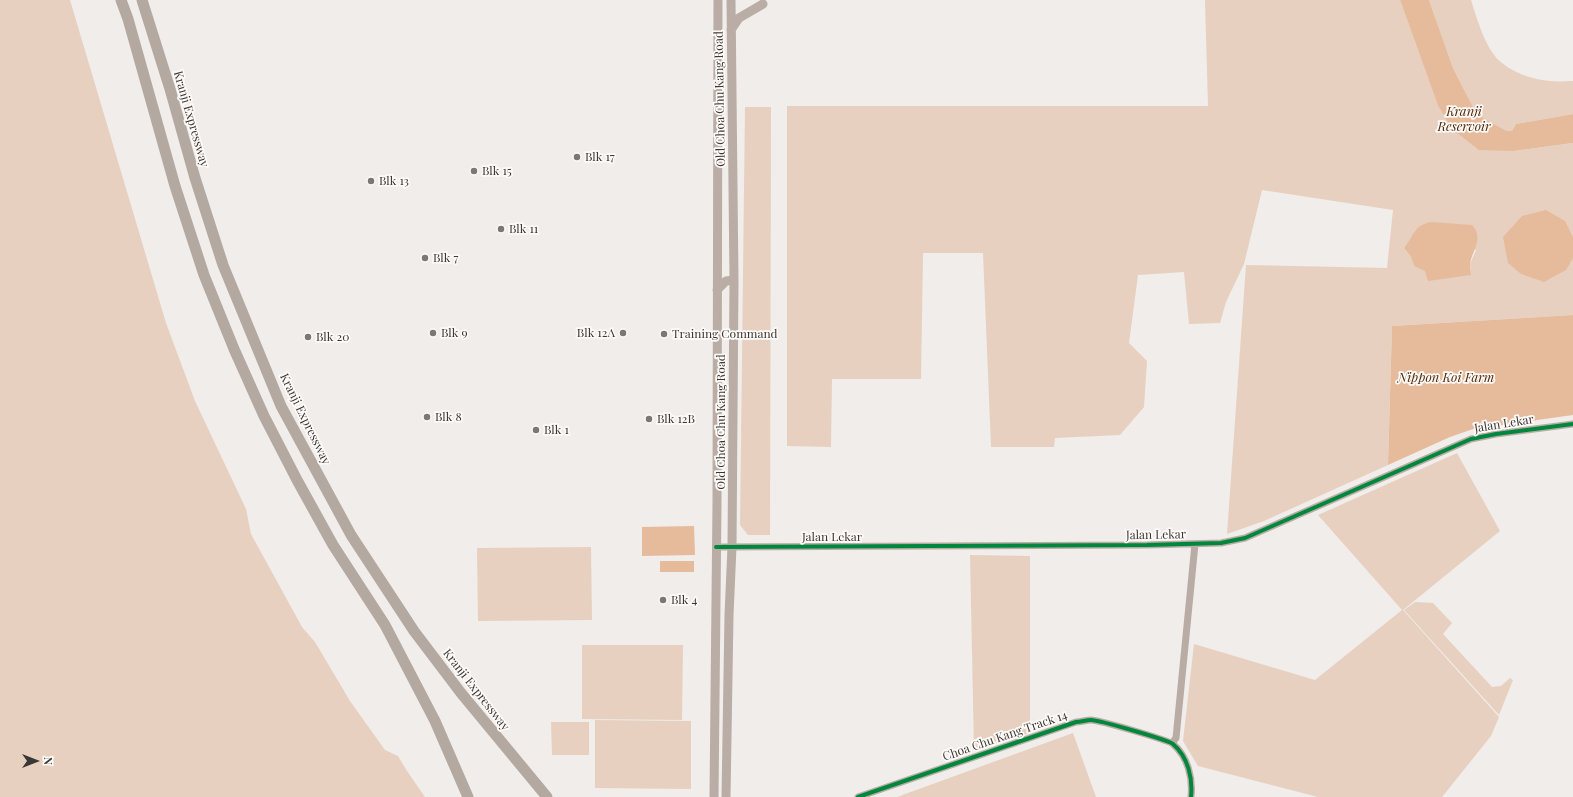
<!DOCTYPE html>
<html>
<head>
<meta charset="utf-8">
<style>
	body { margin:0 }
	#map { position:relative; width:1573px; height:797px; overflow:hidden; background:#f0edeb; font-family:"Playfair Display",serif }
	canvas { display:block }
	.north { position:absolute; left:16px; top:741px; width:40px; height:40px; -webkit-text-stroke:3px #fefaf7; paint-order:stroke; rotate:90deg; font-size:11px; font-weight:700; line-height:16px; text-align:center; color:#3a3836 }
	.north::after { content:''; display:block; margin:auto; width:14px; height:18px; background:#3a3836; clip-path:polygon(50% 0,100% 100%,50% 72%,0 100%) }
</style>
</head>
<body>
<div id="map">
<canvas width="1573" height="797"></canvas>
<div class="north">N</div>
</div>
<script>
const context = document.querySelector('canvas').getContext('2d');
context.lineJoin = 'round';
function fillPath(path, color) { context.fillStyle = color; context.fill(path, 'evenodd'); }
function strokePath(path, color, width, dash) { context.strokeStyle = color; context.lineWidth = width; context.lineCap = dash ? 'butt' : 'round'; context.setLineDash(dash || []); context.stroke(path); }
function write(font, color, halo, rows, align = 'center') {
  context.font = font + ' "Playfair Display",serif'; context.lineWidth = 3.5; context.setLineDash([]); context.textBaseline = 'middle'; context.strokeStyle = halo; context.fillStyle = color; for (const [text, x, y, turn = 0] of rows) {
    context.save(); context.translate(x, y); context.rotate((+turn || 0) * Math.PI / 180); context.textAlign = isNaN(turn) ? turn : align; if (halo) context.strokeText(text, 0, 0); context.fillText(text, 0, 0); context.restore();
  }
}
fillPath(new Path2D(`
	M 0,0 L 70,0 L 166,323 L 195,401 L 246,509 L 251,534 L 302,627 L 315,642 L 350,701 L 385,750 L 398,756 L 407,771 L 425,797 L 0,797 Z
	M 1205,0 L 1400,0 L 1438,106 L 1452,129 L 1514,151 L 1573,143 L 1573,315 L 1392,326 L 1388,465 L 1264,521 L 1227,534 L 1246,265 L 1387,268 L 1393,210 L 1262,190 L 1244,264 L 1226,302 L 1220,323 L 1189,324 L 1184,272 L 1138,275 L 1129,343 L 1147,361 L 1144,407 L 1120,435 L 1055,438 L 1054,447 L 991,447 L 983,253 L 923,253 L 921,379 L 832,379 L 831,447 L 787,446 L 787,106 L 1208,106 ZM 1416,229 L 1476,250 L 1470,264 L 1471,275 L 1414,266 L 1411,257 L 1404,248 L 1409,242 Z
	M 1429,0 L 1471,0 C 1477,19 1486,51 1502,63 C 1522,79 1548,83 1573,81 L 1573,114 L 1516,124 L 1512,131 L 1507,131 L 1483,118 L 1473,107 L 1453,68 Z
	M 745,107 L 771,107 L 770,535 L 748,535 L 740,525 Z
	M 1457,453 L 1500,531 L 1403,610 L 1499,717 L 1491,736 L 1442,797 L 1318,797 L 1198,766 L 1183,741 L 1194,644 L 1315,680 L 1402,610 L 1318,515 Z
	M 591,547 L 592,620 L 478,621 L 477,548 Z
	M 970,555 L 1030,556 L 1030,733 L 974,751 Z
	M 1415,602 L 1433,603 L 1452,623 L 1443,634 L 1492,687 L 1501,686 L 1510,678 L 1513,680 L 1499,715 L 1404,610 Z
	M 582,645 L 683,645 L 682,720 L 582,719 Z
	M 595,720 L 691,721 L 691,789 L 595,788 Z
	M 551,722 L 589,722 L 589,755 L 552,755 Z
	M 1073,733 L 1096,797 L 897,797 Z`), '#e7d0c0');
fillPath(new Path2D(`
	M 1400,0 L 1429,0 L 1453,68 L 1473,107 L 1483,118 L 1507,131 L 1512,131 L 1516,124 L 1573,114 L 1573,143 L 1514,151 L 1479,150 L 1452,129 L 1438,106 Z
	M 1546,210 L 1565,221 L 1573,237 L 1573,258 L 1566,270 L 1544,282 L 1521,274 L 1508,263 L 1503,237 L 1522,216 Z
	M 1431,222 L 1472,225 C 1485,238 1471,252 1470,265 C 1470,268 1471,272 1471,275 L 1428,281 L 1425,271 L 1414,266 L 1411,257 L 1404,248 C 1415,235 1412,226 1431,222 Z
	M 1573,315 L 1573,415 L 1473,429 L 1450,437 L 1388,465 L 1392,326 Z
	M 694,526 L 695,555 L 642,556 L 642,527 Z
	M 660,561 L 694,561 L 694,572 L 660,572 Z`), '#e6bb9c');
strokePath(new Path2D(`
	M 716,547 L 1147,545 L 1221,543 L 1245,538 L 1471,439 L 1496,434 L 1573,424
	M 1172,743 L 1176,738 L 1195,544
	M 858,797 L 1076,722 C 1081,722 1086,720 1091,720 C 1099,720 1168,740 1173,744 C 1188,757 1193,778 1191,797`), '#b9aca4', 7);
strokePath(new Path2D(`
	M 731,30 L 739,18 L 763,4
	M 717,290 L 726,281 L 734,280
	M 714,797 L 717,502 L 718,0
	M 726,797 L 729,615 L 732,547 L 734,280 L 731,0`), '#b9ada5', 9);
strokePath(new Path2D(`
	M 121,0 L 128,19 L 175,186 L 204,275 L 234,349 L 264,416 L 297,480 L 333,545 L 385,625 L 435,721 L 468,797
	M 142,0 L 170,89 L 195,178 L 223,265 L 281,406 L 351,535 L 414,631 L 461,693 L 547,797`), '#b4a9a1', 11);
strokePath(new Path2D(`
	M 716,547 L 1147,545 L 1221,543 L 1245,538 L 1471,439 L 1496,434 L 1573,424
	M 858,797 L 1076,722 C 1081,722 1086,720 1091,720 C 1099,720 1168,740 1173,744 C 1188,757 1193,778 1191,797`), '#00873e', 4);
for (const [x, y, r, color] of [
	[577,157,4,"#7a7775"],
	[474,171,4,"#7a7775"],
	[371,181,4,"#7a7775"],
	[501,229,4,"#7a7775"],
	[425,258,4,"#7a7775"],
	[433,333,4,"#7a7775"],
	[623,333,4,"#7a7775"],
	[664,334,4,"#7a7775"],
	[308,337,4,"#7a7775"],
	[427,417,4,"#7a7775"],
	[649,419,4,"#7a7775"],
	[536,430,4,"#7a7775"],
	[663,600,4,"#7a7775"]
]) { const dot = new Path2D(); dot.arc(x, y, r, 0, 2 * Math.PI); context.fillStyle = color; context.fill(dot); strokePath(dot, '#fefaf7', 1.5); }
write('12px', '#3a3836', '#fefaf7', [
	["Old Choa Chu Kang Road",720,99,-91],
	["Kranji Expressway",191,119,74],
	["Kranji Expressway",305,419,64],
	["Old Choa Chu Kang Road",721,422,-90],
	["Jalan Lekar",1504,424,-9],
	["Jalan Lekar",1156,535,-1],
	["Jalan Lekar",832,537],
	["Kranji Expressway",476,690,52],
	["Choa Chu Kang Track 14",1005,736,-19]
]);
write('12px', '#3a3836', '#fefaf7', [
	["Blk 17",585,157],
	["Blk 15",482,171],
	["Blk 13",379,181],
	["Blk 11",509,229],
	["Blk 7",433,258],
	["Blk 9",441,333],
	["Blk 12A",615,333,"right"],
	["Training Command",672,334],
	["Blk 20",316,337],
	["Blk 8",435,417],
	["Blk 12B",657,419],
	["Blk 1",544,430],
	["Blk 4",671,600]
], 'left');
write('italic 13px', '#522a09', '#fefaf7', [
	["Kranji",1464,112],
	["Reservoir",1464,127],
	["Nippon Koi Farm",1446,378]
]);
</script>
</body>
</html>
